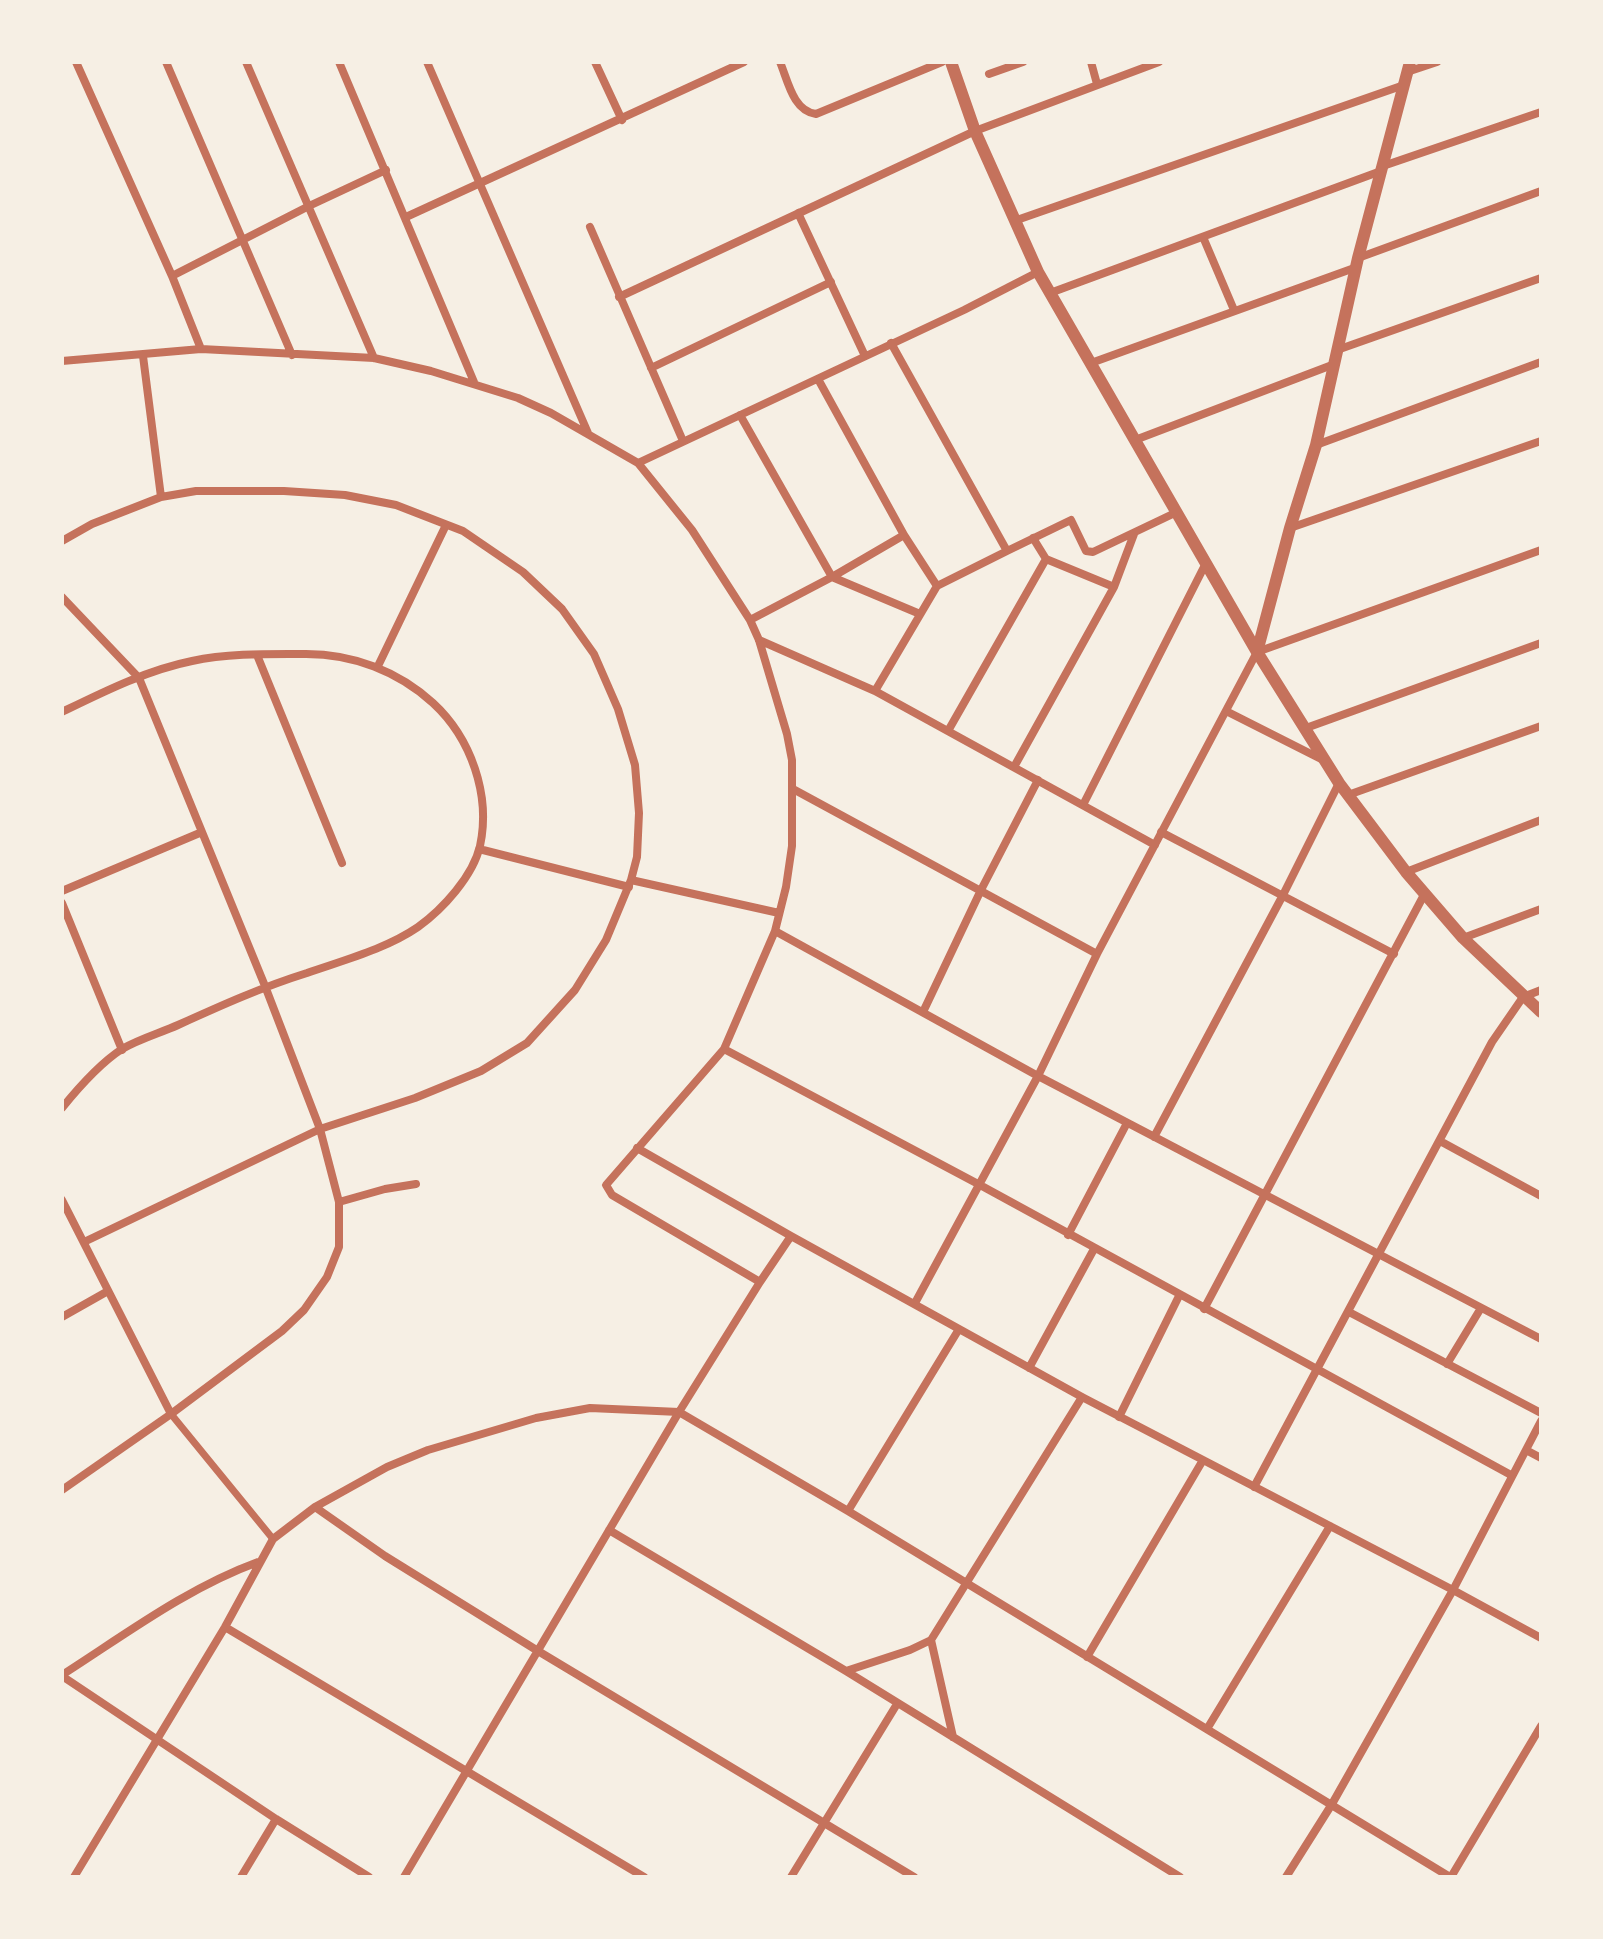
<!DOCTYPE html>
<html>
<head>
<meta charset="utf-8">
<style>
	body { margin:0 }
	#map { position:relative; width:1603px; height:1939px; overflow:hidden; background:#f6efe4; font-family:"IBM Plex Serif",serif }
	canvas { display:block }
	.frame { position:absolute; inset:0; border:64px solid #f6efe4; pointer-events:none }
</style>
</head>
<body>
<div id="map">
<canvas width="1603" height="1939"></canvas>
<div class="frame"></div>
</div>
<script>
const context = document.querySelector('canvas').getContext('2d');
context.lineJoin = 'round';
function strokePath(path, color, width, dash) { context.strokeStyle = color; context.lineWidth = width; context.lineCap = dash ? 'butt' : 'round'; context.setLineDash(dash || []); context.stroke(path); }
strokePath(new Path2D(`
	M 171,1414 L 273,1539`), '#c5725c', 7);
strokePath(new Path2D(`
	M 76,62 L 172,276 L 201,349
	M 166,62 L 292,355
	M 246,62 L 374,358
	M 339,62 L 474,382
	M 427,62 L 588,433
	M 595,62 L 622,120
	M 780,62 C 788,81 793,111 816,114 L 942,62
	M 1091,62 L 1097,84
	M 1407,72 L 1437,62
	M 989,74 L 1023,62
	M 1383,166 L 1541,112
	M 798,213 L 865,356
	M 406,217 L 744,62
	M 1014,221 L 1404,85
	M 590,227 L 683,441
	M 1203,237 L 1234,310
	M 1358,258 L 1541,191
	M 172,276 L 309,206 L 386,170
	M 1050,293 L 1381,171
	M 619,297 L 975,131 L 1159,62
	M 891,343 L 1007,551 L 1071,520 L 1086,551 L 1093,552 L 1177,512
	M 1337,350 L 1541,278
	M 143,356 L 161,497
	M 62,361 L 201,349 L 374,358 L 431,371 L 518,398 L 551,413 L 638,463 L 692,530 L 750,620 L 759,640 L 787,734 L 792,760 L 792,846 L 786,887 L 775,931 L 724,1049 L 606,1185 L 612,1195 L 760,1282
	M 1091,363 L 1357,267
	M 651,368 L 831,282
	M 818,379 L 904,535 L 937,586 L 1007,551
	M 740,415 L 832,577 L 904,535
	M 1135,440 L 1332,365
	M 1316,445 L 1541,362
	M 638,463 L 964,310 L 1038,272
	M 1290,528 L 1541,441
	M 1033,538 L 1046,559 L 1114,587
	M 62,541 L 92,524 L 161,497 L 196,491 L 284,491 L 345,495 L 396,505 L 463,531 L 523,572 L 562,609 L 594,654 L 618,709 L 635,765 L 639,813 L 637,857 L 631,880 L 606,940 L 575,990 L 527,1043 L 481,1071 L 415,1098 L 320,1129 L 84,1242
	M 62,597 L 139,678 L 265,986 L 320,1129 L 339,1202 L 339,1247 L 327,1277 L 304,1310 L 282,1331 L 171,1414 L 62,1490
	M 750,620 L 832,577 L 920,614
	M 759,640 L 875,691 L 1155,845
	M 257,655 L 342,863
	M 378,666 L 446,525
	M 875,691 L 937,586
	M 1226,711 L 1325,761
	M 62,712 C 103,692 147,670 192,661 C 228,653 269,654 306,654 C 353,654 398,671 433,703 C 471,738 491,795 480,846 C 473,876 443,909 418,927 C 386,949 344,960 307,973 C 262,987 220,1006 178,1025 C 160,1033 139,1039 122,1049 C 99,1064 79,1087 62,1108
	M 1306,728 L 1541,643
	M 948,731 L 1046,559
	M 1014,767 L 1114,587 L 1134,534
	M 793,789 L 1097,954
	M 1348,795 L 1541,726
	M 1083,805 L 1206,563
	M 1161,832 L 1394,954
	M 479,849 L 629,887
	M 1406,872 L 1541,820
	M 631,880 L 779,913
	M 62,891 L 202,832
	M 62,903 L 122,1050
	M 775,931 L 1038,1076 L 1541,1339
	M 1463,938 L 1541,909
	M 923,1012 L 981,890 L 1038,780
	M 724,1049 L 980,1185 L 1511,1475
	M 1154,1137 L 1283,895 L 1339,783
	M 1440,1141 L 1541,1196
	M 637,1148 L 791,1236 L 1082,1397 L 1453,1590 L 1541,1638
	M 62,1200 L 171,1414
	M 339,1202 L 385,1189 L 416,1184
	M 1068,1235 L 1127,1123
	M 915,1303 L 1038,1076 L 1097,954 L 1257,652 L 1541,550
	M 1204,1309 L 1425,893
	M 1349,1312 L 1541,1413
	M 62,1317 L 108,1291
	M 1447,1364 L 1481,1308
	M 1029,1368 L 1094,1249
	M 1119,1417 L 1179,1296
	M 1526,1450 L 1541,1458
	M 1254,1487 L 1492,1042 L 1523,997 L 1541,990
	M 315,1507 L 385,1556 L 538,1651 L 914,1877
	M 848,1511 L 959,1329
	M 609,1530 L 846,1671 L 1180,1877
	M 225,1627 L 644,1877
	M 931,1640 L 953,1737
	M 1087,1657 L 1203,1460
	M 846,1671 L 910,1650 L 931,1640 L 1082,1397
	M 62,1675 C 126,1634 187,1588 258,1562
	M 62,1676 L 276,1819 L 369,1877
	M 1207,1729 L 1330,1526
	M 74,1877 L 225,1627 L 273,1539 L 315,1507 L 387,1467 L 428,1450 L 536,1418 L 590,1408 L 679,1412 L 848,1511 L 1450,1877
	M 241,1877 L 276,1819
	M 404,1877 L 679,1412 L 760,1282 L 791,1236
	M 791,1877 L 897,1704
	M 1286,1877 L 1332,1804 L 1453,1590 L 1541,1421
	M 1451,1877 L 1541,1726`), '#c5725c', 8);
strokePath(new Path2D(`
	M 951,62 L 975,131 L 1038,272 L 1257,652 L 1339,783 L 1406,872 L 1463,938 L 1541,1012
	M 1257,652 L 1290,528 L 1316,445 L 1358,258 L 1410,62`), '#c5725c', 12);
</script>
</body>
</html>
